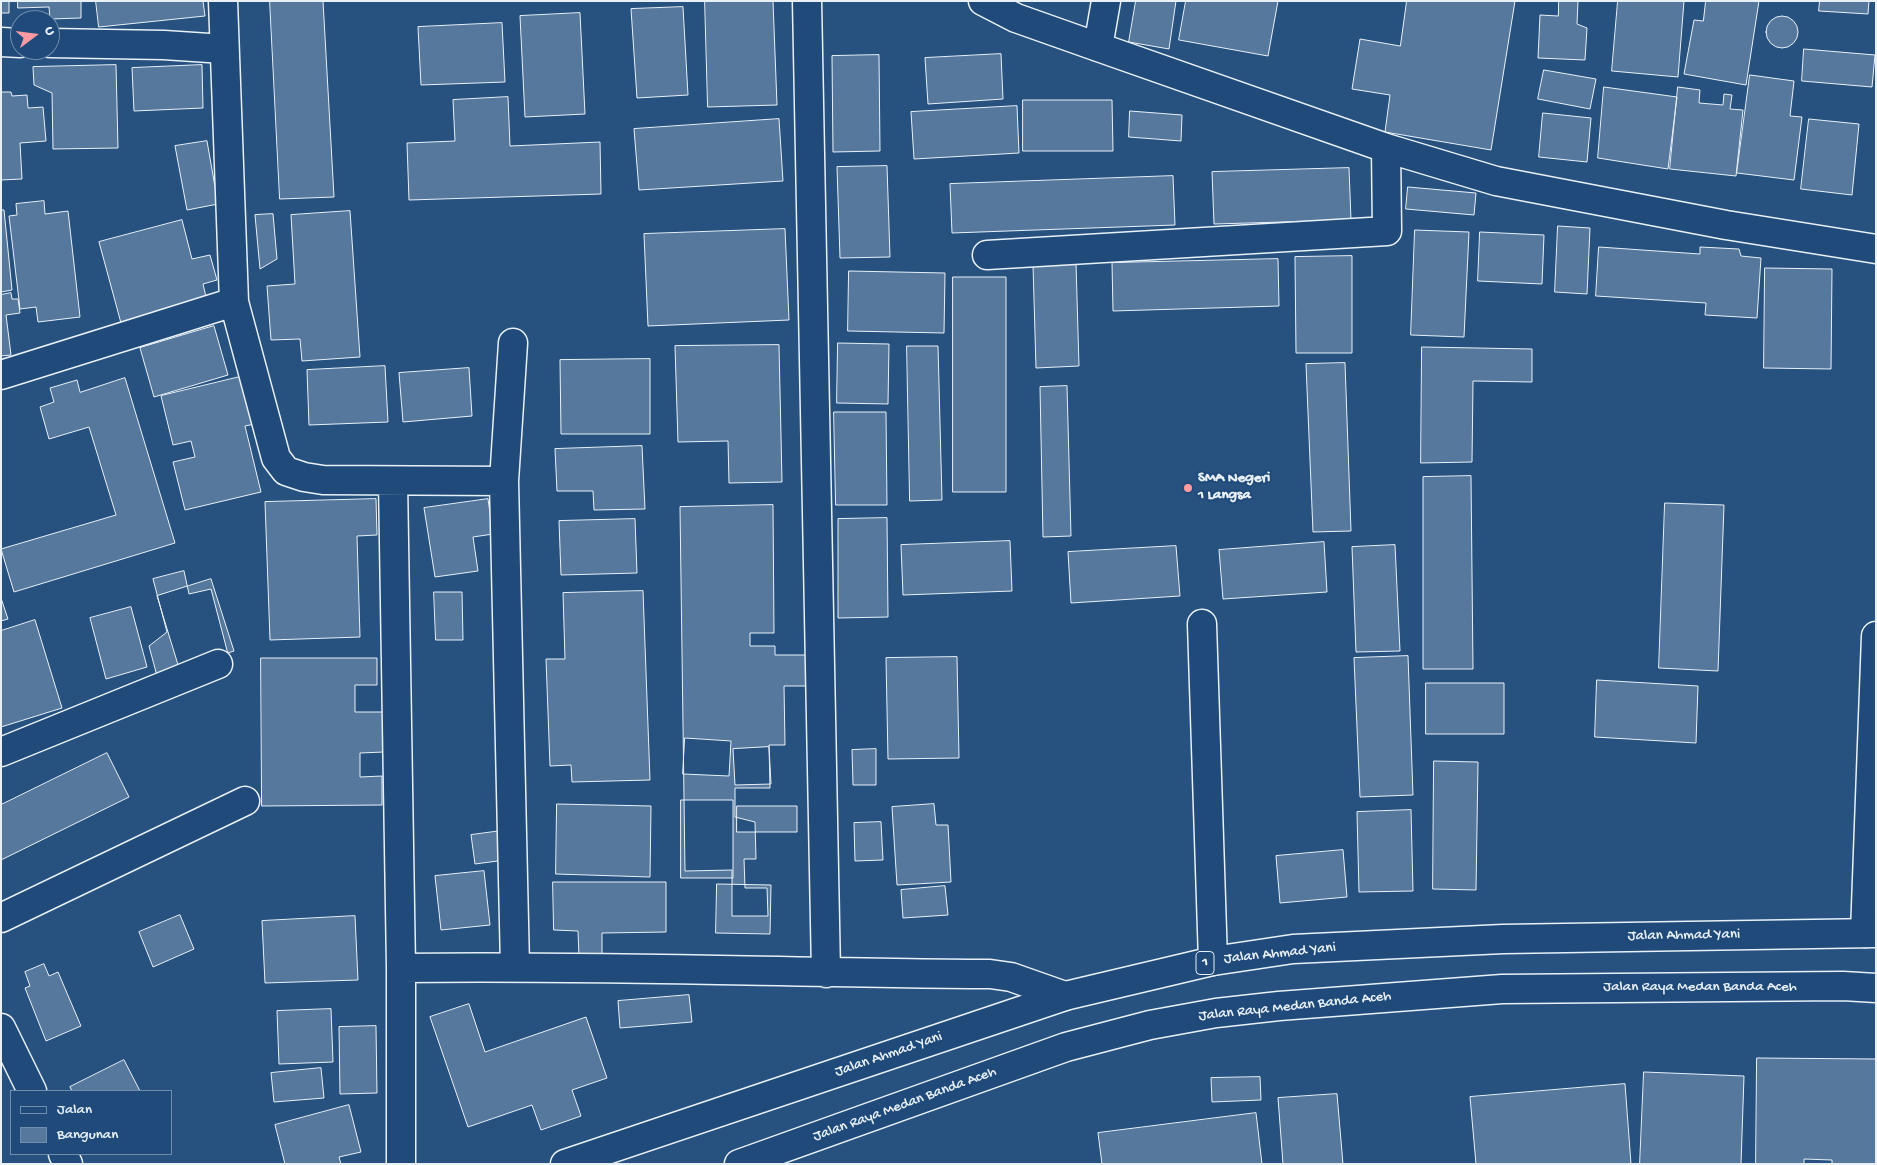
<!DOCTYPE html>
<html>
<head>
<meta charset="utf-8">
<style>
	body { margin:0 }
	#map { position:relative; width:1877px; height:1165px; overflow:hidden; background:#27517f; font-family:"Gochi Hand",sans-serif }
	canvas { display:block }
	.frame { position:absolute; inset:0; border:2px solid #e8f1f8; pointer-events:none }
	.legend { position:absolute; left:10px; top:1090px; width:162px; height:65px; box-sizing:border-box; background:#1f4a7a; border:1px solid #6f8dac; margin:0; padding:6px 9px; list-style:none; font-size:15px; color:#e8f1f8 }
	.legend li { display:flex; align-items:center; gap:10px; height:25px }
	.legend b { width:25px; border:1px solid #6f8dac }
	.north { position:absolute; left:10px; top:10px; width:50px; height:50px; box-sizing:border-box; background:#1f4a7a; border:1px solid #6f8dac; border-radius:50%; rotate:75deg; font-size:14px; font-weight:700; line-height:20px; text-align:center; color:#e8f1f8 }
	.north::after { content:''; display:block; margin:auto; width:18px; height:22px; background:#ff9aa2; clip-path:polygon(50% 0,100% 100%,50% 72%,0 100%) }
</style>
</head>
<body>
<div id="map">
<canvas width="1877" height="1165"></canvas>
<div class="frame"></div>
<ul class="legend">
<li><b style="height:6px;background:#1f4a7a"></b>Jalan</li>
<li><b style="height:14px;background:#57789d"></b>Bangunan</li>
</ul>
<div class="north">U</div>
</div>
<script>
const context = document.querySelector('canvas').getContext('2d');
context.lineJoin = 'round';
function fillPath(path, color) { context.fillStyle = color; context.fill(path, 'evenodd'); }
function strokePath(path, color, width, dash) { context.strokeStyle = color; context.lineWidth = width; context.lineCap = dash ? 'butt' : 'round'; context.setLineDash(dash || []); context.stroke(path); }
function write(font, color, halo, rows, align = 'center') {
  context.font = font + ' "Gochi Hand",sans-serif'; context.lineWidth = 4; context.setLineDash([]); context.textBaseline = 'middle'; context.strokeStyle = halo; context.fillStyle = color; for (const [text, x, y, turn = 0] of rows) {
    context.save(); context.translate(x, y); context.rotate((+turn || 0) * Math.PI / 180); context.textAlign = isNaN(turn) ? turn : align; if (halo) context.strokeText(text, 0, 0); context.fillText(text, 0, 0); context.restore();
  }
}
const building = new Path2D(`
	M 1,1 L 9,1 L 9,13 L 1,13 Z
	M 18,1 L 81,1 L 81,18 L 50,19 L 49,7 L 18,8 Z
	M 96,1 L 203,1 L 205,16 L 99,27 Z
	M 270,1 L 323,1 L 334,197 L 280,199 Z
	M 705,1 L 773,1 L 777,105 L 708,107 Z
	M 1136,1 L 1176,1 L 1169,49 L 1129,42 Z
	M 1186,1 L 1278,1 L 1268,56 L 1179,40 Z
	M 1407,1 L 1515,1 L 1491,150 L 1385,132 L 1390,95 L 1352,89 L 1360,39 L 1400,46 Z
	M 1559,1 L 1578,1 L 1577,24 L 1587,28 L 1585,60 L 1538,58 L 1540,15 L 1558,16 Z
	M 1618,1 L 1684,1 L 1678,77 L 1612,71 Z
	M 1706,1 L 1759,1 L 1746,85 L 1684,74 L 1694,20 L 1703,21 Z
	M 1820,1 L 1869,1 L 1868,14 L 1819,11 Z
	M 683,7 L 688,95 L 637,98 L 631,9 Z
	M 580,13 L 585,114 L 525,117 L 520,16 Z
	M1766 32a16 16 0 1 1 32 0a16 16 0 1 1-32 0Z
	M 502,23 L 505,82 L 421,85 L 418,27 Z
	M 1804,49 L 1875,55 L 1872,87 L 1802,81 Z
	M 1001,54 L 1003,99 L 928,104 L 925,58 Z
	M 879,55 L 880,151 L 833,152 L 832,56 Z
	M 116,65 L 118,148 L 53,149 L 52,93 L 34,85 L 33,67 Z
	M 202,65 L 203,108 L 134,111 L 132,68 Z
	M 1544,70 L 1596,79 L 1590,109 L 1538,99 Z
	M 1750,75 L 1794,81 L 1790,116 L 1802,117 L 1794,180 L 1737,173 Z
	M 1604,87 L 1677,97 L 1668,169 L 1598,158 Z
	M 1678,87 L 1700,90 L 1699,103 L 1723,105 L 1724,94 L 1732,95 L 1730,109 L 1743,110 L 1736,176 L 1670,169 Z
	M 1,92 L 11,92 L 12,96 L 27,95 L 28,108 L 43,107 L 46,141 L 20,143 L 22,179 L 1,180 Z
	M 508,97 L 510,146 L 600,142 L 601,194 L 409,200 L 407,143 L 455,141 L 453,100 Z
	M 1023,100 L 1112,100 L 1113,151 L 1023,151 Z
	M 1017,106 L 1019,153 L 914,159 L 911,112 Z
	M 1130,111 L 1182,115 L 1181,141 L 1129,137 Z
	M 1543,113 L 1591,118 L 1587,162 L 1539,157 Z
	M 779,119 L 783,181 L 639,190 L 634,129 Z
	M 1809,119 L 1859,124 L 1852,195 L 1801,189 Z
	M 207,141 L 218,204 L 187,210 L 175,146 Z
	M 887,166 L 890,257 L 840,258 L 837,167 Z
	M 1349,168 L 1351,220 L 1214,224 L 1212,172 Z
	M 1173,176 L 1175,225 L 952,233 L 950,184 Z
	M 1408,187 L 1476,193 L 1474,215 L 1406,209 Z
	M 44,201 L 45,214 L 68,211 L 80,317 L 38,322 L 36,307 L 20,309 L 9,216 L 17,215 L 16,204 Z
	M 1,210 L 4,210 L 12,290 L 1,292 Z
	M 350,211 L 360,357 L 302,361 L 300,339 L 271,340 L 267,286 L 295,284 L 291,215 Z
	M 273,214 L 277,259 L 260,269 L 255,215 Z
	M 182,220 L 192,259 L 210,255 L 217,280 L 203,284 L 207,301 L 121,323 L 99,242 Z
	M 1558,226 L 1590,228 L 1587,294 L 1555,292 Z
	M 785,229 L 789,320 L 648,326 L 644,234 Z
	M 1415,230 L 1469,232 L 1464,337 L 1411,335 Z
	M 1480,232 L 1544,235 L 1542,284 L 1478,281 Z
	M 1599,247 L 1700,254 L 1700,247 L 1739,249 L 1741,256 L 1761,258 L 1757,318 L 1705,315 L 1706,303 L 1596,296 Z
	M 1352,256 L 1352,353 L 1296,353 L 1295,257 Z
	M 1278,259 L 1279,306 L 1113,311 L 1112,263 Z
	M 1076,263 L 1079,366 L 1036,368 L 1033,265 Z
	M 1765,268 L 1832,269 L 1831,369 L 1764,368 Z
	M 849,271 L 945,273 L 944,333 L 848,331 Z
	M 953,277 L 1006,277 L 1006,492 L 953,492 Z
	M 11,293 L 12,299 L 18,299 L 20,313 L 6,315 L 11,355 L 1,356 L 1,295 Z
	M 214,326 L 228,375 L 154,397 L 140,348 Z
	M 838,343 L 889,344 L 888,404 L 837,403 Z
	M 779,345 L 782,482 L 729,483 L 728,441 L 678,442 L 675,346 Z
	M 907,346 L 938,346 L 942,500 L 910,501 Z
	M 1422,347 L 1532,349 L 1532,382 L 1473,381 L 1472,462 L 1421,463 Z
	M 650,359 L 650,434 L 561,434 L 560,360 Z
	M 1345,363 L 1351,531 L 1313,532 L 1306,364 Z
	M 385,366 L 388,422 L 309,425 L 307,370 Z
	M 469,368 L 472,416 L 403,422 L 399,373 Z
	M 248,375 L 260,423 L 245,426 L 261,492 L 185,510 L 173,462 L 195,457 L 191,441 L 173,445 L 161,396 Z
	M 125,378 L 175,543 L 14,592 L 1,549 L 116,515 L 89,427 L 49,439 L 40,407 L 54,402 L 50,388 L 77,380 L 80,392 Z
	M 1067,386 L 1071,536 L 1043,537 L 1040,387 Z
	M 834,412 L 886,412 L 887,505 L 836,505 Z
	M 642,446 L 645,509 L 594,510 L 593,491 L 557,491 L 555,449 Z
	M 1471,476 L 1473,669 L 1423,669 L 1423,477 Z
	M 376,499 L 377,535 L 357,536 L 360,637 L 270,640 L 265,502 Z
	M 488,499 L 493,534 L 473,537 L 478,571 L 435,577 L 424,508 Z
	M 1665,503 L 1724,505 L 1718,671 L 1659,668 Z
	M 773,505 L 774,633 L 750,633 L 750,646 L 775,646 L 775,655 L 807,655 L 808,686 L 784,686 L 785,745 L 769,745 L 770,788 L 735,788 L 735,817 L 755,822 L 756,859 L 744,859 L 745,888 L 767,888 L 768,916 L 732,916 L 732,870 L 685,871 L 680,507 Z
	M 887,518 L 888,617 L 838,618 L 838,519 Z
	M 635,519 L 637,573 L 561,575 L 559,521 Z
	M 1010,541 L 1012,591 L 903,595 L 901,545 Z
	M 1324,542 L 1327,592 L 1223,599 L 1219,550 Z
	M 1395,545 L 1400,651 L 1356,652 L 1352,547 Z
	M 1176,546 L 1180,596 L 1071,603 L 1068,552 Z
	M 184,571 L 189,594 L 211,589 L 229,658 L 157,676 L 149,646 L 167,632 L 153,579 Z
	M 211,579 L 234,651 L 179,668 L 157,596 Z
	M 643,591 L 650,780 L 572,782 L 571,765 L 550,766 L 546,659 L 565,659 L 563,593 Z
	M 434,592 L 462,592 L 463,640 L 436,640 Z
	M 1,598 L 8,619 L 1,621 Z
	M 131,607 L 147,667 L 106,679 L 90,618 Z
	M 35,620 L 62,708 L 1,727 L 1,631 Z
	M 1408,656 L 1413,795 L 1360,797 L 1354,658 Z
	M 957,657 L 959,758 L 888,759 L 886,658 Z
	M 261,658 L 377,658 L 377,685 L 355,685 L 355,712 L 383,712 L 384,752 L 360,753 L 360,777 L 382,776 L 382,805 L 262,806 Z
	M 1597,680 L 1698,686 L 1696,743 L 1595,737 Z
	M 1426,683 L 1504,683 L 1504,734 L 1426,734 Z
	M 685,738 L 731,741 L 729,776 L 683,774 Z
	M 769,747 L 771,784 L 735,785 L 733,749 Z
	M 876,749 L 876,785 L 853,785 L 852,750 Z
	M 107,753 L 129,797 L 1,860 L 1,805 Z
	M 1434,761 L 1478,762 L 1476,890 L 1433,889 Z
	M 681,800 L 733,800 L 733,878 L 681,878 Z
	M 557,804 L 651,806 L 650,877 L 556,874 Z
	M 934,804 L 936,825 L 948,825 L 951,882 L 897,885 L 892,807 Z
	M 737,806 L 797,806 L 797,832 L 737,832 Z
	M 1411,810 L 1413,891 L 1359,892 L 1357,812 Z
	M 881,822 L 883,860 L 855,861 L 854,823 Z
	M 501,831 L 505,860 L 475,864 L 471,835 Z
	M 1343,850 L 1347,897 L 1280,903 L 1276,856 Z
	M 484,871 L 490,925 L 441,930 L 435,876 Z
	M 553,882 L 666,882 L 666,932 L 602,933 L 602,957 L 579,957 L 578,931 L 554,930 Z
	M 717,884 L 771,885 L 770,934 L 716,933 Z
	M 945,886 L 948,915 L 903,918 L 901,890 Z
	M 180,915 L 194,949 L 153,967 L 139,932 Z
	M 355,916 L 358,980 L 265,983 L 262,921 Z
	M 44,964 L 49,976 L 58,972 L 81,1026 L 46,1041 L 25,988 L 30,986 L 25,972 Z
	M 689,995 L 692,1022 L 620,1028 L 618,1001 Z
	M 469,1004 L 485,1052 L 586,1017 L 607,1078 L 572,1090 L 581,1116 L 541,1130 L 532,1105 L 468,1127 L 430,1017 Z
	M 331,1009 L 333,1062 L 279,1064 L 277,1011 Z
	M 376,1026 L 377,1093 L 340,1094 L 339,1027 Z
	M 1757,1058 L 1876,1059 L 1876,1164 L 1832,1164 L 1832,1160 L 1804,1159 L 1804,1164 L 1756,1164 Z
	M 124,1060 L 140,1091 L 72,1091 L 70,1087 Z
	M 321,1068 L 324,1098 L 274,1102 L 271,1073 Z
	M 1644,1072 L 1744,1076 L 1741,1164 L 1640,1164 Z
	M 1260,1077 L 1261,1100 L 1212,1102 L 1211,1078 Z
	M 1625,1084 L 1631,1164 L 1476,1164 L 1470,1097 Z
	M 1337,1094 L 1343,1164 L 1283,1164 L 1278,1098 Z
	M 349,1105 L 361,1152 L 339,1157 L 341,1164 L 285,1164 L 275,1125 Z
	M 1256,1113 L 1262,1164 L 1102,1164 L 1098,1133 Z`);
fillPath(building, '#57789d');
strokePath(building, '#e8f1f8', 1);
const minor = new Path2D(`
	M 223,1 L 234,302 L 276,458 L 286,471 L 304,477 L 323,480 L 504,481
	M 807,1 L 826,973
	M 983,1 L 1016,18 L 1098,47 L 1386,148 L 1496,181 L 1726,225 L 1876,249
	M 1,42 L 20,43
	M 50,43 L 164,45 L 224,49
	M 1098,47 L 1106,1
	M 987,255 L 1387,231 L 1386,148
	M 513,343 L 504,481 L 515,967
	M 1,375 L 234,302
	M 393,481 L 401,968 L 401,1164
	M 1202,624 L 1213,961
	M 1,752 L 218,664
	M 1,918 L 245,801
	M 1865,933 L 1876,636
	M 401,968 C 597,965 794,973 990,974 L 1011,977 L 1065,996
	M 1,1028 L 32,1091
	M 63,1154 L 68,1164`);
const major = new Path2D(`
	M 565,1164 L 1065,996 L 1213,961 L 1293,949 L 1503,939 L 1876,933
	M 739,1164 L 1066,1047 L 1150,1025 L 1216,1013 L 1279,1006 L 1502,989 L 1843,986 L 1876,988`);
strokePath(minor, '#e8f1f8', 31);
strokePath(major, '#e8f1f8', 31);
strokePath(minor, '#1f4a7a', 28);
strokePath(major, '#1f4a7a', 28);
for (const [x, y, r, color] of [
	[1188,488,5,"#ff9aa2"]
]) { const dot = new Path2D(); dot.arc(x, y, r, 0, 2 * Math.PI); context.fillStyle = color; context.fill(dot); strokePath(dot, '#1f4a7a', 2); }
for (const [x, y, w] of [
	[1205,963,18]
]) { const box = new Path2D(); box.roundRect(x - w / 2, y - 11.5, w, 23, 4); context.fillStyle = '#1f4a7a'; context.fill(box); strokePath(box, '#e8f1f8', 1); }
write('bold 14px', '#e8f1f8', null, [
	["1",1205,963]
]);
write('bold 15px', '#e8f1f8', '#1f4a7a', [
	["SMA Negeri",1198,479],
	["1 Langsa",1198,496]
], 'left');
write('15px', '#e8f1f8', '#1f4a7a', [
	["Jalan Ahmad Yani",1684,936,-1],
	["Jalan Ahmad Yani",1280,954,-6],
	["Jalan Raya Medan Banda Aceh",1700,988],
	["Jalan Raya Medan Banda Aceh",1295,1007,-6],
	["Jalan Ahmad Yani",889,1055,-19],
	["Jalan Raya Medan Banda Aceh",905,1105,-20]
]);
</script>
</body>
</html>
